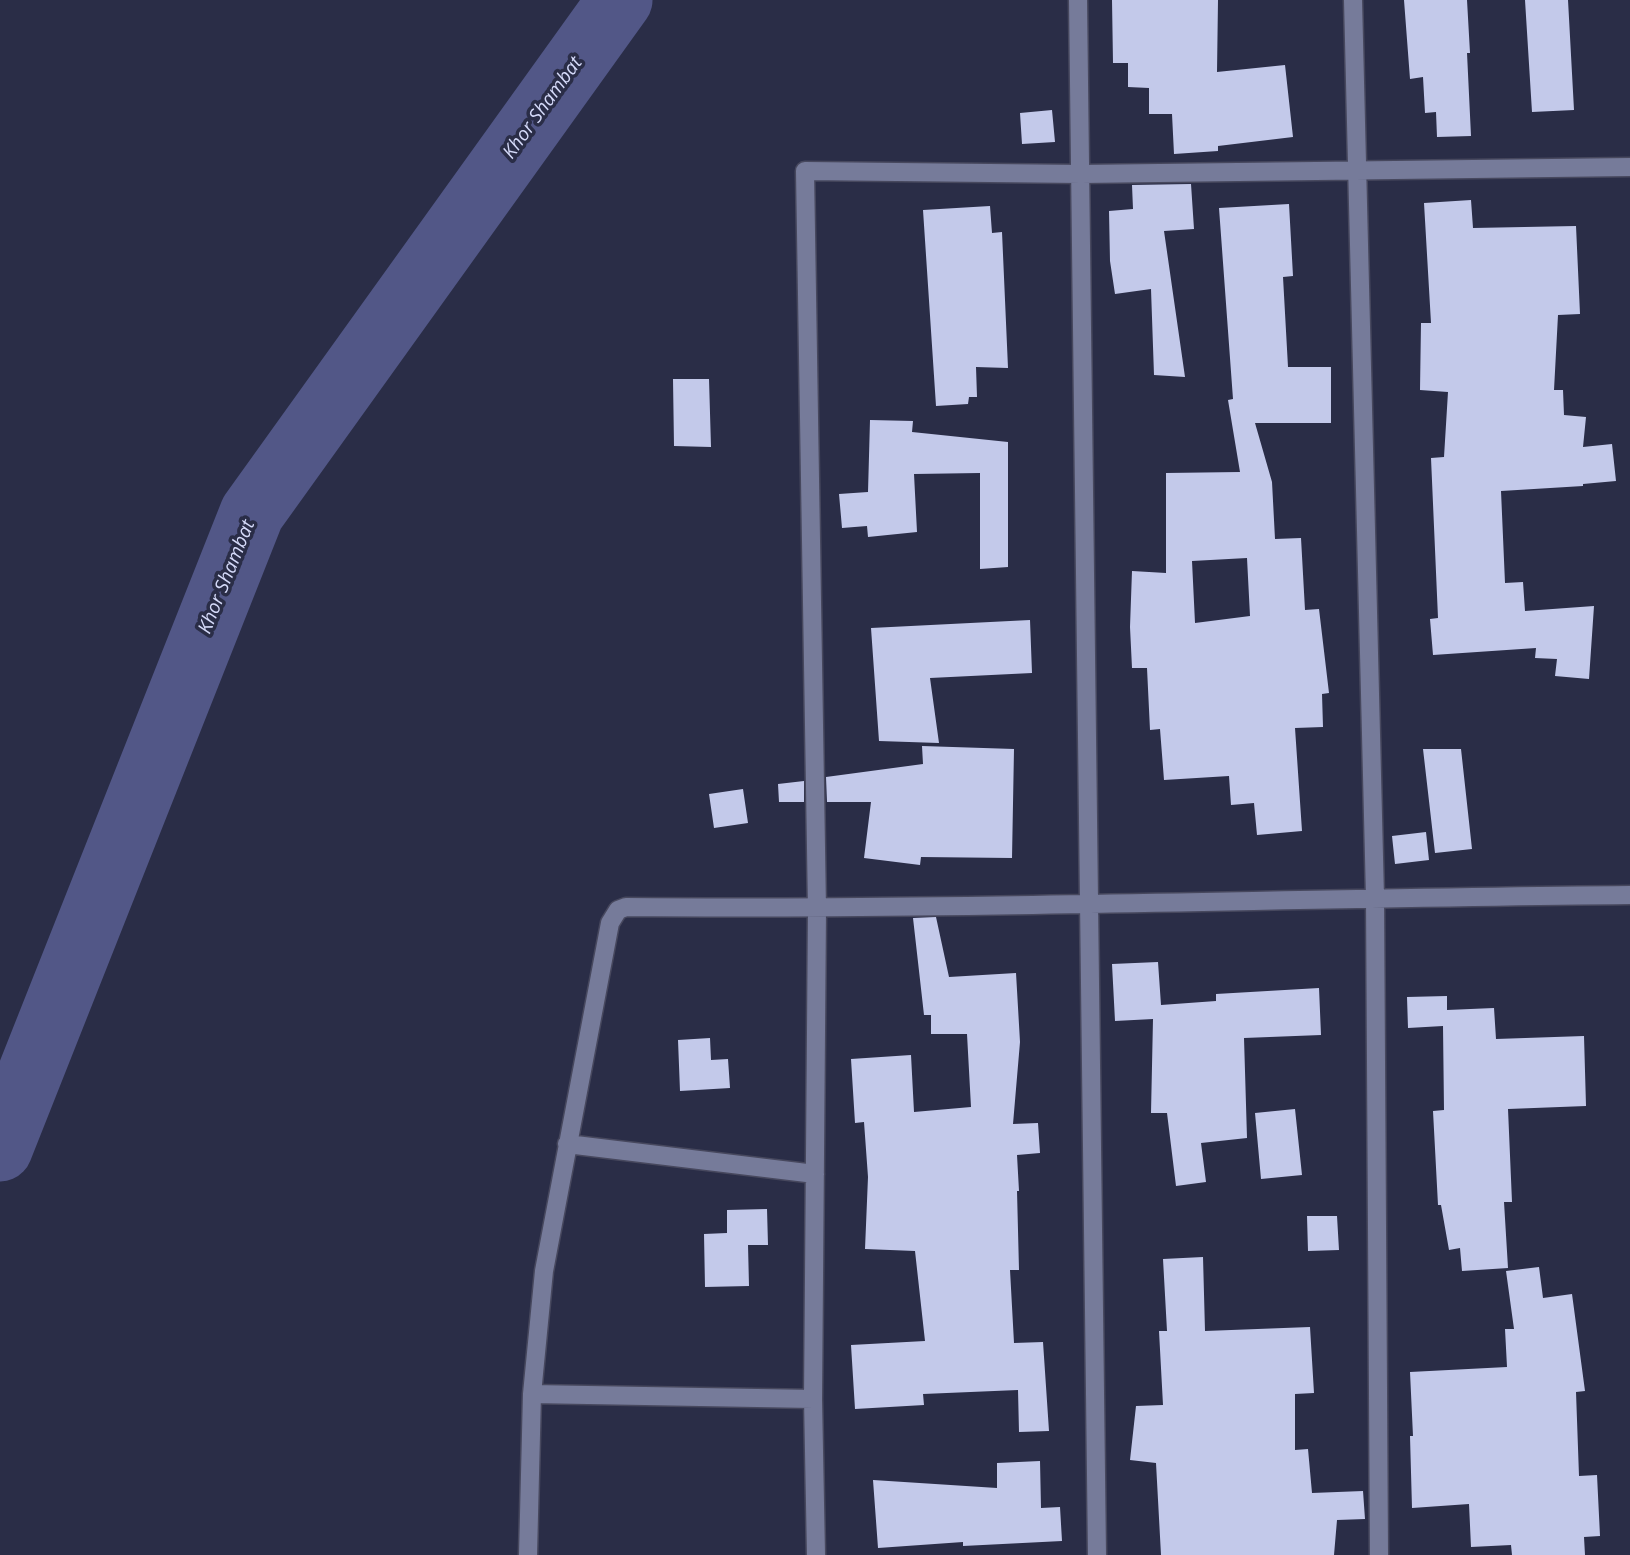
<!DOCTYPE html>
<html>
<head>
<meta charset="utf-8">
<style>
	body { margin:0 }
	canvas { display:block; background:#2a2d47 }
</style>
</head>
<body>
<canvas width="1630" height="1555"></canvas>
<script>
const context = document.querySelector('canvas').getContext('2d');
context.lineJoin = 'round';
function strokePath(path, color, width, dash) { context.strokeStyle = color; context.lineWidth = width; context.lineCap = dash ? 'butt' : 'round'; context.setLineDash(dash || []); context.stroke(path); }
function fillPath(path, color) { context.fillStyle = color; context.fill(path, 'evenodd'); }
function write(font, color, halo, rows, align = 'center') {
  context.font = font + ' "Open Sans",sans-serif'; context.lineWidth = 7; context.setLineDash([]); context.textBaseline = 'middle'; context.strokeStyle = halo; context.fillStyle = color; for (const [text, x, y, turn = 0] of rows) {
    context.save(); context.translate(x, y); context.rotate((+turn || 0) * Math.PI / 180); context.textAlign = isNaN(turn) ? turn : align; if (halo) context.strokeText(text, 0, 0); context.fillText(text, 0, 0); context.restore();
  }
}
strokePath(new Path2D(`
	M 0,1149 L 252,513 L 620,0`), '#525787', 65);
fillPath(new Path2D(`
	M 1112,0 L 1218,0 L 1217,72 L 1285,65 L 1293,137 L 1218,146 L 1218,151 L 1174,154 L 1172,114 L 1149,114 L 1149,88 L 1128,87 L 1128,63 L 1113,63 Z
	M 1404,0 L 1467,0 L 1470,53 L 1467,53 L 1471,136 L 1437,137 L 1436,112 L 1425,113 L 1423,77 L 1410,79 Z
	M 1525,0 L 1568,0 L 1574,110 L 1532,112 Z
	M 1052,110 L 1055,142 L 1022,144 L 1020,113 Z
	M 1191,184 L 1194,229 L 1164,231 L 1185,377 L 1154,375 L 1151,289 L 1115,294 L 1110,261 L 1109,211 L 1133,209 L 1132,185 Z
	M 1471,200 L 1473,228 L 1576,226 L 1580,314 L 1558,315 L 1554,390 L 1563,390 L 1564,415 L 1586,417 L 1583,447 L 1612,444 L 1616,481 L 1583,484 L 1583,486 L 1501,491 L 1505,583 L 1523,582 L 1525,611 L 1594,606 L 1589,679 L 1555,676 L 1557,659 L 1535,658 L 1536,648 L 1433,655 L 1430,619 L 1438,618 L 1431,458 L 1444,457 L 1448,392 L 1420,390 L 1421,323 L 1431,323 L 1424,203 Z
	M 1289,204 L 1293,276 L 1283,277 L 1288,367 L 1331,367 L 1331,423 L 1255,423 L 1272,482 L 1275,539 L 1301,538 L 1305,610 L 1319,609 L 1329,693 L 1322,694 L 1323,727 L 1295,728 L 1302,831 L 1257,835 L 1254,803 L 1231,805 L 1229,776 L 1164,780 L 1160,729 L 1150,730 L 1147,668 L 1132,668 L 1130,627 L 1132,571 L 1166,573 L 1166,473 L 1240,472 L 1228,400 L 1233,399 L 1219,208 ZM 1247,558 L 1250,616 L 1195,623 L 1192,561 Z
	M 990,206 L 992,233 L 1002,232 L 1008,368 L 976,367 L 977,397 L 969,397 L 968,404 L 936,406 L 923,210 Z
	M 673,379 L 709,379 L 711,447 L 674,446 Z
	M 870,420 L 913,421 L 912,432 L 1008,442 L 1008,567 L 980,569 L 980,473 L 914,474 L 917,532 L 868,537 L 867,526 L 842,528 L 839,494 L 868,492 Z
	M 1030,620 L 1032,673 L 930,678 L 939,743 L 879,741 L 871,628 Z
	M 922,746 L 1014,749 L 1012,858 L 921,857 L 920,865 L 864,858 L 871,802 L 827,802 L 826,777 L 923,764 Z
	M 1423,749 L 1461,749 L 1472,849 L 1435,853 Z
	M 804,781 L 804,802 L 779,802 L 778,784 Z
	M 743,789 L 748,823 L 714,828 L 709,794 Z
	M 1426,832 L 1429,860 L 1395,864 L 1392,836 Z
	M 936,917 L 949,977 L 1016,973 L 1020,1042 L 1013,1124 L 1038,1123 L 1040,1153 L 1017,1155 L 1019,1191 L 1017,1191 L 1019,1270 L 1010,1270 L 1014,1343 L 1043,1342 L 1049,1431 L 1019,1432 L 1018,1390 L 923,1394 L 924,1405 L 855,1409 L 851,1345 L 925,1341 L 915,1251 L 865,1249 L 868,1177 L 864,1122 L 855,1123 L 851,1059 L 911,1055 L 914,1112 L 971,1107 L 967,1034 L 931,1034 L 931,1015 L 924,1015 L 913,918 Z
	M 1158,962 L 1161,1005 L 1216,1001 L 1216,994 L 1319,988 L 1321,1035 L 1244,1038 L 1247,1138 L 1201,1143 L 1206,1182 L 1176,1186 L 1167,1113 L 1151,1113 L 1153,1019 L 1115,1021 L 1112,964 Z
	M 1447,996 L 1447,1010 L 1494,1008 L 1496,1039 L 1584,1036 L 1586,1106 L 1508,1109 L 1512,1202 L 1504,1202 L 1508,1268 L 1462,1271 L 1460,1248 L 1449,1250 L 1441,1205 L 1438,1205 L 1433,1111 L 1444,1110 L 1443,1026 L 1408,1028 L 1407,997 Z
	M 710,1038 L 711,1060 L 728,1059 L 730,1088 L 680,1091 L 678,1040 Z
	M 1295,1109 L 1302,1175 L 1261,1179 L 1255,1113 Z
	M 767,1209 L 768,1245 L 748,1245 L 749,1286 L 705,1287 L 704,1234 L 727,1233 L 727,1210 Z
	M 1307,1216 L 1337,1216 L 1339,1250 L 1308,1251 Z
	M 1203,1257 L 1205,1331 L 1310,1327 L 1314,1393 L 1295,1394 L 1295,1450 L 1308,1449 L 1312,1493 L 1363,1491 L 1365,1519 L 1337,1520 L 1334,1555 L 1161,1555 L 1156,1463 L 1130,1460 L 1136,1406 L 1163,1405 L 1159,1331 L 1167,1331 L 1163,1259 Z
	M 1539,1267 L 1543,1298 L 1572,1294 L 1585,1391 L 1576,1392 L 1579,1476 L 1597,1475 L 1600,1536 L 1584,1537 L 1585,1555 L 1512,1555 L 1511,1545 L 1471,1547 L 1469,1504 L 1412,1508 L 1410,1436 L 1413,1436 L 1410,1372 L 1507,1367 L 1505,1329 L 1514,1329 L 1506,1271 Z
	M 1040,1461 L 1041,1508 L 1060,1507 L 1062,1541 L 963,1546 L 963,1542 L 878,1548 L 873,1480 L 997,1488 L 997,1463 Z`), '#c3c9ea');
const minor = new Path2D(`
	M 1078,0 L 1097,1555
	M 1353,0 L 1375,897 L 1379,1555
	M 567,1144 L 815,1174
	M 532,1394 L 813,1399
	M 528,1555 L 532,1394 L 544,1271 L 610,923 L 618,910 L 626,907 C 961,910 1295,898 1630,895
	M 816,1555 L 813,1399 L 817,909 L 805,171 L 1081,174 L 1630,167`);
strokePath(minor, '#47485e', 21);
strokePath(minor, '#767b9a', 18);
write('italic 19px', '#d5daf9', '#2a2d47', [
	["Khor Shambat",543,108,-54],
	["Khor Shambat",227,577,-68]
]);
</script>
</body>
</html>
